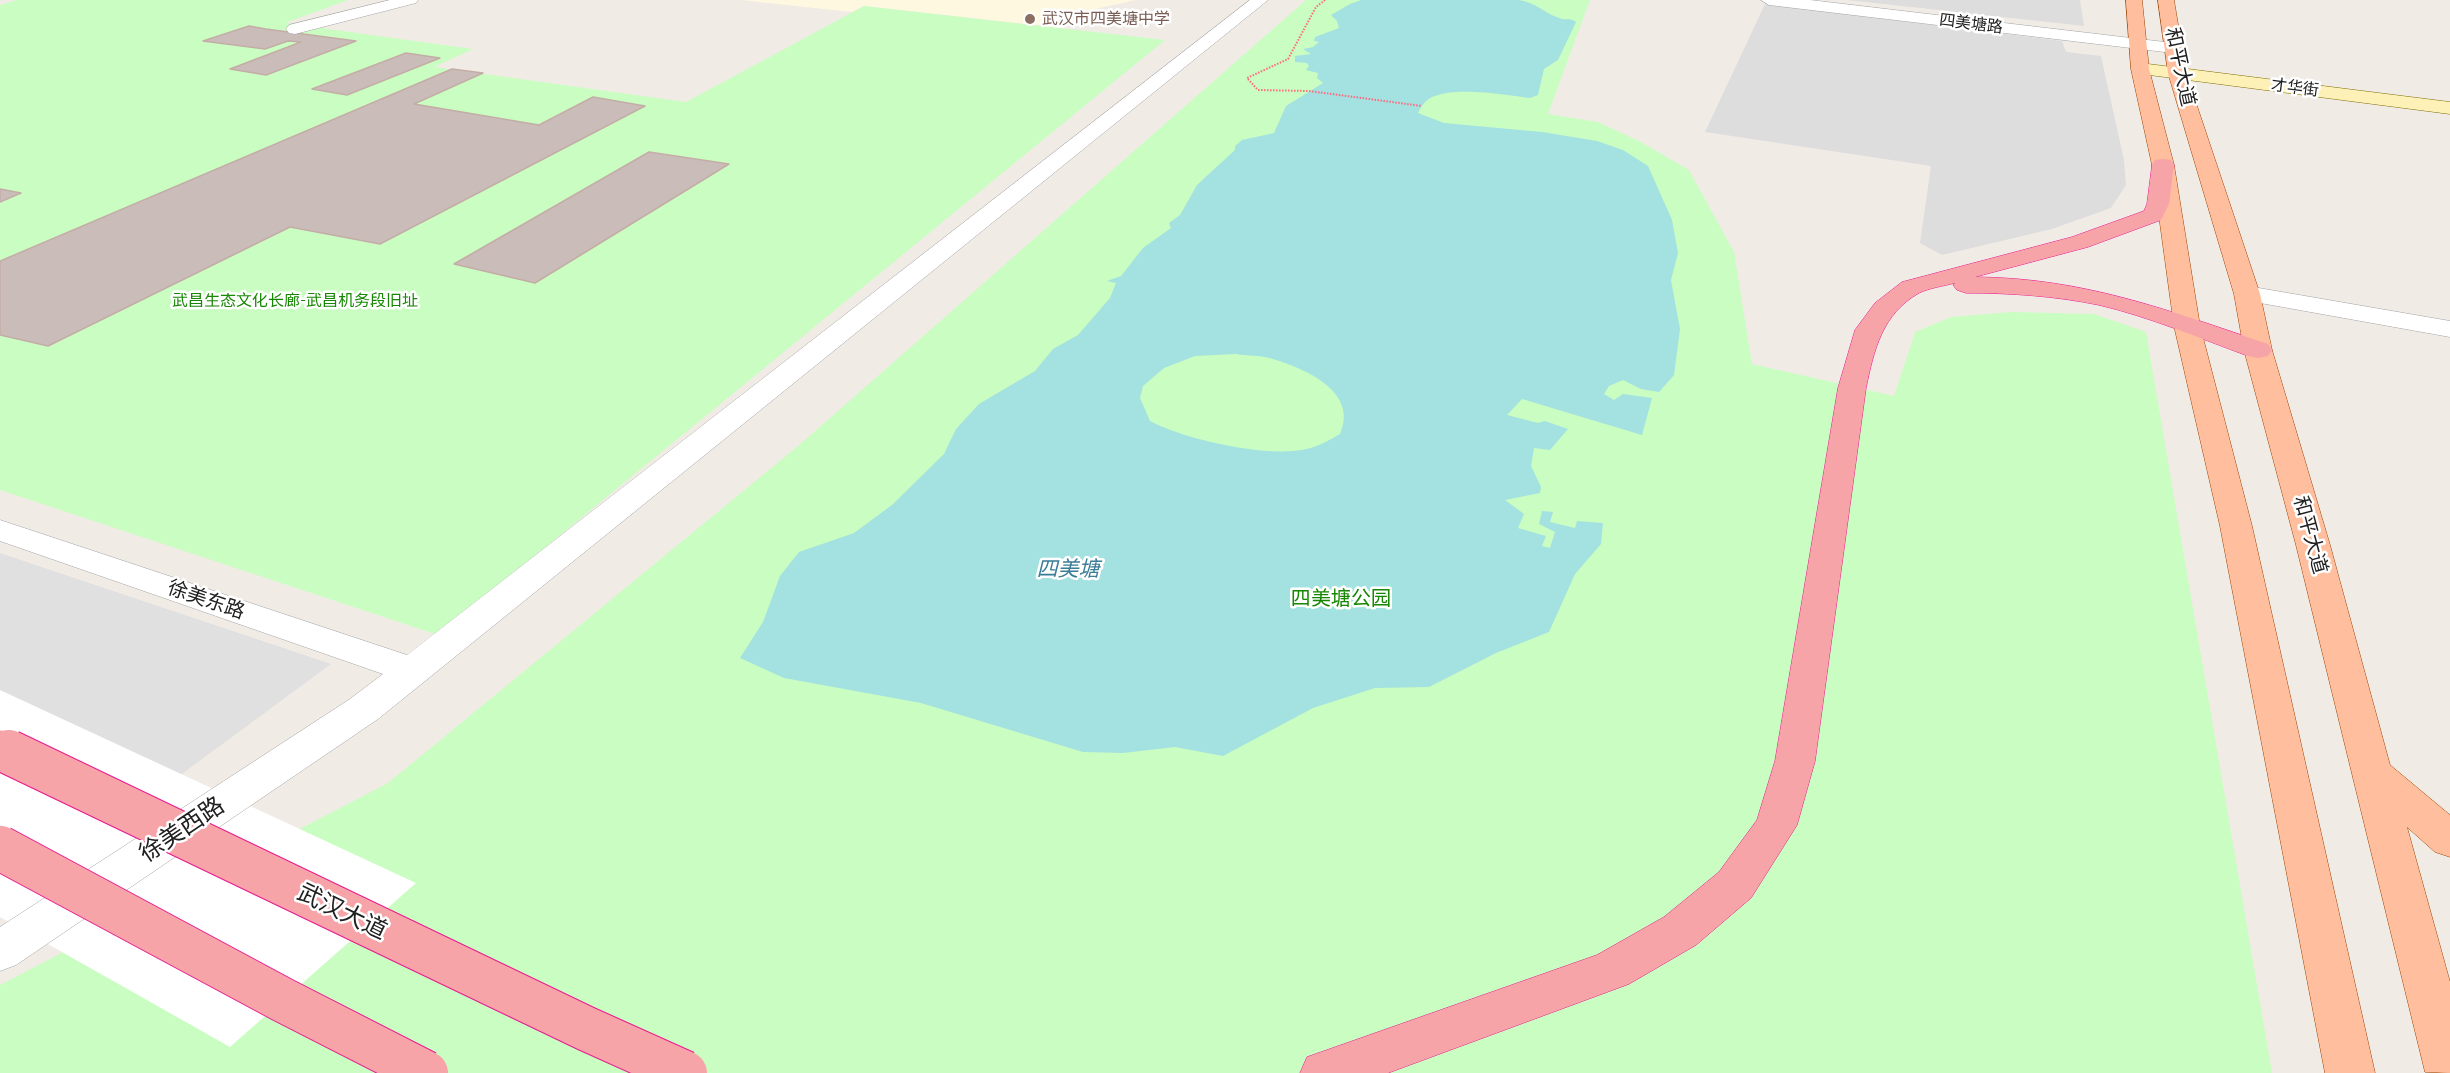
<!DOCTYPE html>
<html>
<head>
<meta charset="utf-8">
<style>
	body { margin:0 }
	canvas { display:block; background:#f1ebe6 }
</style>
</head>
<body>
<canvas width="2450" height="1073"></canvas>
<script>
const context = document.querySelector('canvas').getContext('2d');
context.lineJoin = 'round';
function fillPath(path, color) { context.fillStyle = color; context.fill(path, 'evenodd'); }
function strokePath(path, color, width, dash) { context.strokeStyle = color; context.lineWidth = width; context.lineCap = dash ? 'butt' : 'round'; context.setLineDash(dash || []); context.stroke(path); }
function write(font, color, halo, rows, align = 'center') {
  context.font = font + ' Quicksand,"Noto Sans SC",sans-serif'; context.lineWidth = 5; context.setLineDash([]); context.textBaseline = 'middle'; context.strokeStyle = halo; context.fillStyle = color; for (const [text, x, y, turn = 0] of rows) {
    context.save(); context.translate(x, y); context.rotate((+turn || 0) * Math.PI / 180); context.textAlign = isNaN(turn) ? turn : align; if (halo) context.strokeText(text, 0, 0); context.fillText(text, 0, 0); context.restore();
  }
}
fillPath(new Path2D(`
	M 1847,0 L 2080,0 L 2084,26 Z
	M 1765,4 L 2062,41 L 2066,52 L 2101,56 L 2124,160 L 2126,185 L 2111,208 L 2052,229 L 1942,255 L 1920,243 L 1931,166 L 1705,132 Z`), '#dedddd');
fillPath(new Path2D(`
	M 741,0 L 1135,0 L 1087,11 L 1061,28 L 864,6 L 852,12 Z`), '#fff8e1');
fillPath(new Path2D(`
	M 17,0 L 348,0 L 285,23 L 473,49 L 434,67 L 686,102 L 864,6 L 1165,40 L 438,635 L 0,490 L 0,5 Z
	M 1306,0 L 1590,0 L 1548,114 L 1598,122 L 1641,142 L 1689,170 L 1734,252 L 1752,364 L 1894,396 L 1915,332 L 1951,317 L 2011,312 L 2094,314 L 2146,332 L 2272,1073 L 0,1073 L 0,985 L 388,783 L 798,446 Z`), '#cafdc1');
fillPath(new Path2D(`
	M 0,553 L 331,664 L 0,908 Z`), '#e0e0e0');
fillPath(new Path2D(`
	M 1361,0 L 1519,0 C 1535,2 1547,15 1562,19 C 1568,20 1570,18 1576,22 L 1558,60 L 1544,69 L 1538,95 L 1530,98 C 1505,95 1446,84 1426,101 C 1423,104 1420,109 1418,113 L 1444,123 L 1542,132 L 1597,141 L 1623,150 L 1648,166 L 1672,220 L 1678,253 L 1671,280 L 1680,329 L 1674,375 L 1659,392 L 1641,389 L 1623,380 L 1609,386 L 1604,394 L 1614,400 L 1623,394 L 1652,398 L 1642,435 L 1522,399 L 1507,415 L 1538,423 L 1545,421 L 1568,429 L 1550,450 L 1534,448 L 1531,466 L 1541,487 L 1540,493 L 1505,500 L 1524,514 L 1518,528 L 1546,536 L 1542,546 L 1550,548 L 1555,532 L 1539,524 L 1542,511 L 1553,512 L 1550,522 L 1575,528 L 1577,521 L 1603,523 L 1601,544 L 1575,574 L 1549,632 L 1496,653 L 1429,687 L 1375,688 L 1313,708 L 1223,756 L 1175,747 L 1123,753 L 1083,752 L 921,703 L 784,678 L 740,658 L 763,622 L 780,576 L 799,552 L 854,533 L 892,505 L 944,454 L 956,429 L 979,404 L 1035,371 L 1053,349 L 1078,335 L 1110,298 L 1116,283 L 1107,281 L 1121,276 L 1143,248 L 1171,228 L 1169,223 L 1180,215 L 1197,185 L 1235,150 L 1235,146 L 1242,140 L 1274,133 L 1286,106 L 1323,83 L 1317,78 L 1318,73 L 1306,70 L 1309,66 L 1307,63 L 1295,62 L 1295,56 L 1311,54 L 1303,49 L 1313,47 L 1319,42 L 1314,41 L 1315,37 L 1339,28 L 1337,21 L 1331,15 L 1350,4 ZM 1236,354 C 1248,356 1261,355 1273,359 C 1306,369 1359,392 1340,434 C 1330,440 1319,446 1307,449 C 1267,458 1186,440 1150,421 L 1140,398 L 1143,386 L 1164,368 L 1195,356 Z`), '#a4e1e1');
fillPath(new Path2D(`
	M 0,690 L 416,883 L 230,1047 L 0,917 Z`), '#fff');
const building = new Path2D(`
	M 249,26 L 266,29 L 356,41 L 266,75 L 230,69 L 301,42 L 288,41 L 265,49 L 203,41 Z
	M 406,53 L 440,58 L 347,95 L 312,89 Z
	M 452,69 L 483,73 L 414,104 L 539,125 L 593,97 L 645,106 L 380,244 L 290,227 L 48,346 L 0,335 L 0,261 Z
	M 649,152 L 729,164 L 535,283 L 454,264 Z
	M 0,189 L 21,193 L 0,202 Z`);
fillPath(building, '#cabcb9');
strokePath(building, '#c4ada7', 1.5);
const minor = new Path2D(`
	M 390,0 L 418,0 L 416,3 L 295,34 L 289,33 L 286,29 L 289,25 Z
	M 1250,0 L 1268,0 L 378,719 L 16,965 L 0,971 L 0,927 L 350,699 L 383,674 L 0,541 L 0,520 L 407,655 Z
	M 1761,0 L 1810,0 L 2173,43 L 2179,44 L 2182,48 L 2179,52 L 2173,53 L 1769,5 Z
	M 2247,286 L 2450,321 L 2450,337 L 2238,299 L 2234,294 L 2238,289 Z`);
const secondary = new Path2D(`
	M 2140,63 L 2450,102 L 2450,114 L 2134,73 L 2131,69 L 2134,65 Z`);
const primary = new Path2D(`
	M 2126,0 L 2142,0 L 2149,69 L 2174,165 L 2200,326 L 2252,526 L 2375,1073 L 2325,1073 L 2220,526 L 2174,326 L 2152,165 L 2131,69 Z
	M 2158,0 L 2174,0 L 2186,73 L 2260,294 L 2272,350 L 2330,545 L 2390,765 L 2450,815 L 2450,857 L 2435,852 L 2407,827 L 2450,982 L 2450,1073 L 2425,1072 L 2296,545 L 2244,350 L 2234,294 L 2168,73 Z`);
const trunk = new Path2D(`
	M 2163,159 L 2171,160 L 2174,165 L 2169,204 L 2161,220 L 2088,247 L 1975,277 C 2084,278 2167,310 2268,344 L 2272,350 L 2268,356 L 2258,358 L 2248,356 C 2199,338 2150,317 2099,305 C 2055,296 2011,293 1966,293 L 1957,290 L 1953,285 L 1955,283 C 1944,286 1929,288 1919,293 C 1882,314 1874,350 1866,388 L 1815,761 L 1797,825 L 1751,898 L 1696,945 L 1629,984 L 1388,1073 L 1300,1073 L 1307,1057 L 1597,955 L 1664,917 L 1719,872 L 1757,820 L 1775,761 L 1838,388 L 1855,330 L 1875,303 L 1902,282 L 2072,237 L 2144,211 L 2147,204 L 2152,165 L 2155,160 Z`);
strokePath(minor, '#a4a4a4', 1);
strokePath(secondary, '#7e6f00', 1);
strokePath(primary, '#9c4400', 1);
strokePath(trunk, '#e71b91', 1);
strokePath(new Path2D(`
	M 1325,0 L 1316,7 L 1288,59 L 1247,78 L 1258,90 L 1309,91 L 1422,106`), '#ff697d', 2, [1.5, 1.5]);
fillPath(minor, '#fff');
fillPath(secondary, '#fef1b8');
fillPath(primary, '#ffbe9d');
fillPath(trunk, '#f6a4a8');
const trunkBridgeFar1 = new Path2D(`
	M 0,748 L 12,754`);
const trunkBridge = new Path2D(`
	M 9,752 L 587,1029 L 685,1073
	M 0,848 L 283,1000 L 426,1073`);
strokePath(trunkBridgeFar1, '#e71b91', 37, []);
strokePath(trunkBridge, '#e71b91', 46, []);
strokePath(trunkBridgeFar1, '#f6a4a8', 35);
strokePath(trunkBridge, '#f6a4a8', 44);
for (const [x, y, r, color] of [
	[1030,19,6,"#8d6e63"]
]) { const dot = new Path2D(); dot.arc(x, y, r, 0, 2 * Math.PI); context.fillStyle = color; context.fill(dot); strokePath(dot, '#fff', 2); }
write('16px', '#785e54', '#fff', [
	["武汉市四美塘中学",1042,19]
], 'left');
write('16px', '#202020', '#fff', [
	["四美塘路",1971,24,7],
	["才华街",2295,88,7]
]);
write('16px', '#188804', '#fff', [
	["武昌生态文化长廊-武昌机务段旧址",295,301]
]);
write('20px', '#202020', '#fff', [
	["和平大道",2180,67,78],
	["和平大道",2310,535,75],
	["徐美东路",206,600,19]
]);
write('20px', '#188804', '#fff', [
	["四美塘公园",1341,599]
]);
write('italic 21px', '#3b7e96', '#fff', [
	["四美塘",1068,570]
]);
write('24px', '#202020', '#fff', [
	["徐美西路",182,830,-34],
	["武汉大道",342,912,26]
]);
</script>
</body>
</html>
